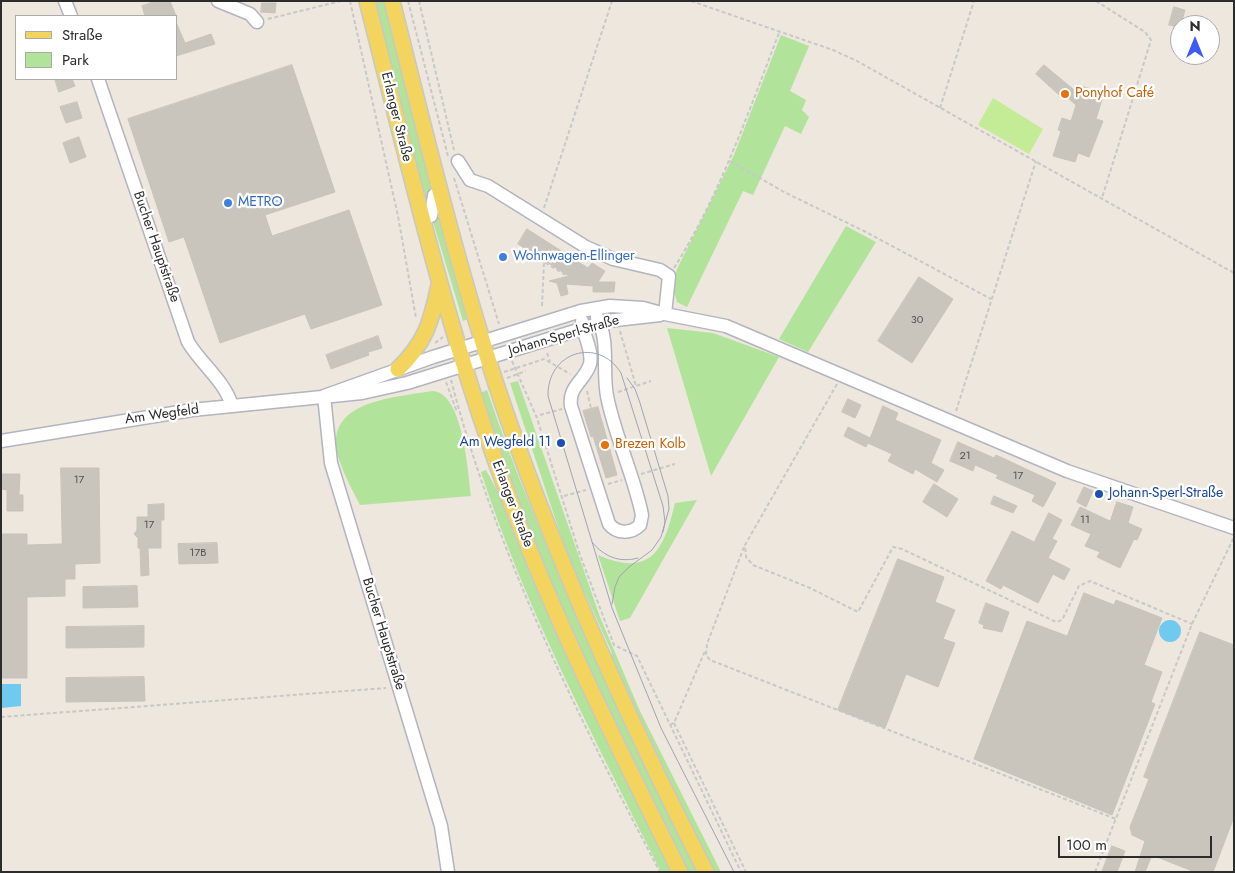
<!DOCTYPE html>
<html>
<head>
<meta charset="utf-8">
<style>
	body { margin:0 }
	#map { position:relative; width:1235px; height:873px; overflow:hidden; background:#ede7de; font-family:Jost,sans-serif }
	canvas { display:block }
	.frame { position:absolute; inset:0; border:2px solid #2c2c2c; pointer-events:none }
	.legend { position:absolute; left:15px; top:15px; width:162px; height:65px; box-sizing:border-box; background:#fff; border:1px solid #ababab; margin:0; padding:6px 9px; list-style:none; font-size:15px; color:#2c2c2c }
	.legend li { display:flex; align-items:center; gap:10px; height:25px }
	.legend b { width:25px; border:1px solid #ababab }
	.north { position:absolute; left:1170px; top:15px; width:50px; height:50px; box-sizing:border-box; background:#fff; border:1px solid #ababab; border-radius:50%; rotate:0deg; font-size:14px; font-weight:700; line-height:20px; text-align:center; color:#2c2c2c }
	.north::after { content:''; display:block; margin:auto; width:18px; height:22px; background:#3d5bfb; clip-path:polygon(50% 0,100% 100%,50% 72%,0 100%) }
	.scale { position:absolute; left:1058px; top:836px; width:154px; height:22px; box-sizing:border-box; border:2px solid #2c2c2c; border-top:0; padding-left:6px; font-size:15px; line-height:18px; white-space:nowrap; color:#2c2c2c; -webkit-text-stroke:4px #fff; paint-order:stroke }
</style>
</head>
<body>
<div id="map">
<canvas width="1235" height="873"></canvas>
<div class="frame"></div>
<ul class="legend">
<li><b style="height:6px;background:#f2d45e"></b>Straße</li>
<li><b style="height:14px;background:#b1e49a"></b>Park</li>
</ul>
<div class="north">N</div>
<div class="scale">100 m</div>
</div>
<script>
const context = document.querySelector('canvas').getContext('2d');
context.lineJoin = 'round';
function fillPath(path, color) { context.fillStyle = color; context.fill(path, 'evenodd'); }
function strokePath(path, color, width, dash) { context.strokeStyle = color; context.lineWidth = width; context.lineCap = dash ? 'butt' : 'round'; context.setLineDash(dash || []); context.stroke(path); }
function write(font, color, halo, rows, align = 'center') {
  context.font = font + ' Jost,sans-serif'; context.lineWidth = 4.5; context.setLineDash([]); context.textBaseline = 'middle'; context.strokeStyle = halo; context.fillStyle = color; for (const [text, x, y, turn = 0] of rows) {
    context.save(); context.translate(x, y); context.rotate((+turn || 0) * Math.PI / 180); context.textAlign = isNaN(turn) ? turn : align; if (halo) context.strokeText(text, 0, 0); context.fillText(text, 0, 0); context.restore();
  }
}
fillPath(new Path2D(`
	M 372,1 L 385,1 L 470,318 L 463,321 L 404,126 Z
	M 781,35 L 809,46 L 790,91 L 806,100 L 802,110 L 809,117 L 801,134 L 785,126 L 753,195 L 743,191 L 687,307 L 677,302 L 673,287 L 677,269 L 734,155 Z
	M 846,226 L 876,242 L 808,352 L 779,339 Z
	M 667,328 L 713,333 L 779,357 L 711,476 Z
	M 518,381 L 600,617 L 639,709 L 721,872 L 712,872 L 609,659 L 612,653 L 585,593 L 579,590 L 510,383 Z
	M 487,390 C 544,557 622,714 699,872 L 687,872 C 609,716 534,559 480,393 Z
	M 432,391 C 463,391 468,472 471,496 L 360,505 C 353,491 345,477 340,462 C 318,401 392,398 432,391 Z
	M 486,470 L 502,500 L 673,872 L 661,872 C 596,741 526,611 481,472 Z
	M 697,500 L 630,618 L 620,621 L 598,555 C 651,578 664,550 675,503 Z`), '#b1e49a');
fillPath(new Path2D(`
	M 993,98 L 1043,129 L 1029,154 L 978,125 Z`), '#c4eb96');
fillPath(new Path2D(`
	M1159 631a11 11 0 1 1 22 0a11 11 0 1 1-22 0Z
	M 1,684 L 21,684 L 21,706 L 1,708 Z`), '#70caf0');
const building = new Path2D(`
	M 156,1 L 170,1 L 176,16 L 145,16 L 142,6 Z
	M 262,3 L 276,3 L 275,13 L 261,12 Z
	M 1174,7 L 1185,10 L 1180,28 L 1169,25 Z
	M 176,22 L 185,43 L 211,34 L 215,44 L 176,56 Z
	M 292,65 L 335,192 L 265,215 L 272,236 L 349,210 L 382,305 L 311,329 L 305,314 L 220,343 L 184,237 L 169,242 L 128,119 Z
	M 1044,65 L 1079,94 L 1081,86 L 1104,93 L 1096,119 L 1103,121 L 1089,157 L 1078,153 L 1075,162 L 1053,156 L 1061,131 L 1058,130 L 1062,118 L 1071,121 L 1076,105 L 1061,92 L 1059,95 L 1036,74 Z
	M 55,79 L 72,79 L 75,86 L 59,92 Z
	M 77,102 L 82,118 L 66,123 L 60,107 Z
	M 79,137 L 86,157 L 70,163 L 63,143 Z
	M 527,229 L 588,268 L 592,263 L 605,271 L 598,282 L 615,282 L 614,292 L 593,292 L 593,286 L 566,284 L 568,294 L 561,296 L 557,283 L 549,281 L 569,276 L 518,244 Z
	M 919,277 L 953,299 L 912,363 L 878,341 Z
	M 378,336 L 382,348 L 368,352 L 369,355 L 331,369 L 326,355 Z
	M 848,399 L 861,405 L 855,418 L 842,412 Z
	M 883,406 L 898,413 L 895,420 L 941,440 L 931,463 L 944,470 L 937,482 L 915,469 L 913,474 L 888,461 L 892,454 L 868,443 L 866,447 L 844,436 L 848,427 L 870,438 Z
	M 598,407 L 617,475 L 606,478 L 593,436 L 591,437 L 583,411 Z
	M 958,442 L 994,458 L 996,455 L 1056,483 L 1043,507 L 1032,501 L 1035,495 L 996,478 L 998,475 L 975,465 L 973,471 L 950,461 Z
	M 61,468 L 99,468 L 100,563 L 75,564 L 75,579 L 65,579 L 65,596 L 27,597 L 27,678 L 1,678 L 1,534 L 27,534 L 27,545 L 62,544 Z
	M 1,474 L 20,474 L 19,495 L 23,495 L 23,511 L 7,511 L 7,490 L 1,489 Z
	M 934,484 L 958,499 L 947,517 L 923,502 Z
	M 1084,487 L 1093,491 L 1086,507 L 1077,502 Z
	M 994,496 L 1017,506 L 1013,513 L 991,504 Z
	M 1117,502 L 1133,507 L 1128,523 L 1142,529 L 1137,540 L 1134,539 L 1120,568 L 1097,557 L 1100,552 L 1085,546 L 1091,534 L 1071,525 L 1080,507 L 1110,521 Z
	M 164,504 L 164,520 L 161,520 L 161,548 L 148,548 L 149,575 L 141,576 L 140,548 L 138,548 L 138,538 L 134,534 L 137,530 L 137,517 L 148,517 L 148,505 Z
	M 1049,513 L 1062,520 L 1052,539 L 1057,541 L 1048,558 L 1070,569 L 1064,580 L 1053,574 L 1038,603 L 1003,585 L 1001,589 L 986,581 L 1012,531 L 1034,542 Z
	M 217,543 L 218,563 L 179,564 L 178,544 Z
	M 898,559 L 944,577 L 935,602 L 955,610 L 943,639 L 955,643 L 938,687 L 906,674 L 885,728 L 838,710 Z
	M 137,586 L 138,607 L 83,608 L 83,587 Z
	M 1084,593 L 1114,605 L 1116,600 L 1162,618 L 1144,665 L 1162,672 L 1151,702 L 1155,704 L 1112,815 L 974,759 L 1027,621 L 1067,636 Z
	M 986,603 L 1009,612 L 1002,632 L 983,628 L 984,625 L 979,623 Z
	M 144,626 L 144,647 L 66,648 L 66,627 Z
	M 1200,632 L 1234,645 L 1234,817 L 1213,872 L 1195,872 L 1152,855 L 1145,872 L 1135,872 L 1145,841 L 1132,835 L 1130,827 L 1149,779 L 1144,777 Z
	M 144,677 L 145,701 L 66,702 L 66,678 Z
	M 1112,846 L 1125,851 L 1117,872 L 1102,872 Z`);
fillPath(building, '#c9c5bc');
strokePath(building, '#c9c3b7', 1);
const minor = new Path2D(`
	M 65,1 L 71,16
	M 218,1 L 250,14 L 257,22
	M 98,79 L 188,342 C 201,364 225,381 232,406
	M 458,161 L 470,180 L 488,186 L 586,247 L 613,259 L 660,270 L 669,276 L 665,314
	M 431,216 L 434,195
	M 582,321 C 583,336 593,349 590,364 C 585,381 568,386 571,406 L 609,524 C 617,534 631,534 640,525 L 642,515 C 634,475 615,437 607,396 C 602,370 610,342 597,317
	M 324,396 L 433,357 L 581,311 L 610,306 L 643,308 L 665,314 L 726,326 L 1067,471 L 1234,528
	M 324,396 L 331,463 L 441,826 L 448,872
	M 1,441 L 192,410 L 362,393 L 407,383 L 607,321 L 660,315`);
const major = new Path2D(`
	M 367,1 C 406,155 442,309 495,459 C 545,602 613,737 680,872
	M 392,1 C 424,129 455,258 496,384 C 552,552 625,714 706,872
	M 398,369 C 426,342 431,322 439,285`);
strokePath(minor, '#b2b4bf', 15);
strokePath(major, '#c8c8c8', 18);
strokePath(new Path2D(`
	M 350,1 L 398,216 L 416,318
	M 408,1 L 448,156
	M 419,1 L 454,150
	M 691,1 L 833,50 L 857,61 L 1234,273
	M 1096,1 L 1145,32 L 1151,40 L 1102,198
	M 268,19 L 341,1
	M 940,108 L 974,1
	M 730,161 L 784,192 L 864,231 L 991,299
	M 454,178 L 499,324
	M 544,208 L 612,1
	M 674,268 C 720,195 748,113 779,33
	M 542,306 L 544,262 L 569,277
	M 620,331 L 636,386
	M 435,343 L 443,337
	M 547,353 L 550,361
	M 512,361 L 537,418 L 580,555 L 614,645 L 637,656 L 741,872
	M 504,372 L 544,359 L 570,374
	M 507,378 L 526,371
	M 451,380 C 496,553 577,715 660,872
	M 446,382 L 457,412
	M 837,384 L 745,545 L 746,557 L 753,565 L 810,588 L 858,612 L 893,547 L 902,549 L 1056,622 L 1062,620 L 1079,586 L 1090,581 L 1192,624
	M 587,391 L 591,408
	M 618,392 L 651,381
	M 956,411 L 1036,161
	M 540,415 L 562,409
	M 641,474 L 675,464
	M 608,484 L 622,480
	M 564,496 L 586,490
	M 744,547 L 707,644 L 706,655 L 710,660 L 1116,819
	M 1,717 L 386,688
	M 674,723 L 746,872
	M 670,725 L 674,723 L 705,651
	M 1095,872 L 1192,624 L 1233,539`), '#c8c8c8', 2, [4, 2.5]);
strokePath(minor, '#fff', 12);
strokePath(major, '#f2d45e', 15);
strokePath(new Path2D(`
	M 663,532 L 665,522 L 663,506 L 621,373 C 598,336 547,352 548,396 L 612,608 L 661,728 L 734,872
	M 592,542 C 604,557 620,563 638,558
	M 612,604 L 615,587 L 619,577 L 629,567 L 652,550 L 661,537 L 669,509 L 668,496 L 640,403 L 635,389 L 627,378`), '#a0a3b6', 1);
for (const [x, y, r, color] of [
	[1065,94,5,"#e8710a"],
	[228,203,5,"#3f7fe0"],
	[503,257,5,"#3f7fe0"],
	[561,443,5,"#1a4fb4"],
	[605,445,5,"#e8710a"],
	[1099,494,5,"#1a4fb4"]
]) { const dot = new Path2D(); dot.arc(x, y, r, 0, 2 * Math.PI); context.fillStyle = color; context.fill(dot); strokePath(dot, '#fff', 2); }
write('11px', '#535250', null, [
	["30",917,320],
	["21",965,456],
	["17",1018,476],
	["17",79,480],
	["11",1085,520],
	["17",149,525],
	["17B",198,553]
]);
write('14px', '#c56008', '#fff', [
	["Ponyhof Café",1075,94],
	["Brezen Kolb",615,445]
], 'left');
write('14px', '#2c2c2c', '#fff', [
	["Erlanger Straße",396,117,76],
	["Bucher Hauptstraße",156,247,71],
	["Johann-Sperl-Straße",564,336,-16],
	["Am Wegfeld",162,415,-8],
	["Erlanger Straße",512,504,69],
	["Bucher Hauptstraße",383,634,73]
]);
write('14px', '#366cbe', '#fff', [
	["METRO",238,203],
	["Wohnwagen-Ellinger",513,257]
], 'left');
write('14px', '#164399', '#fff', [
	["Am Wegfeld 11",551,443],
	["Johann-Sperl-Straße",1109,494,"left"]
], 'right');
</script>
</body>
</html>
